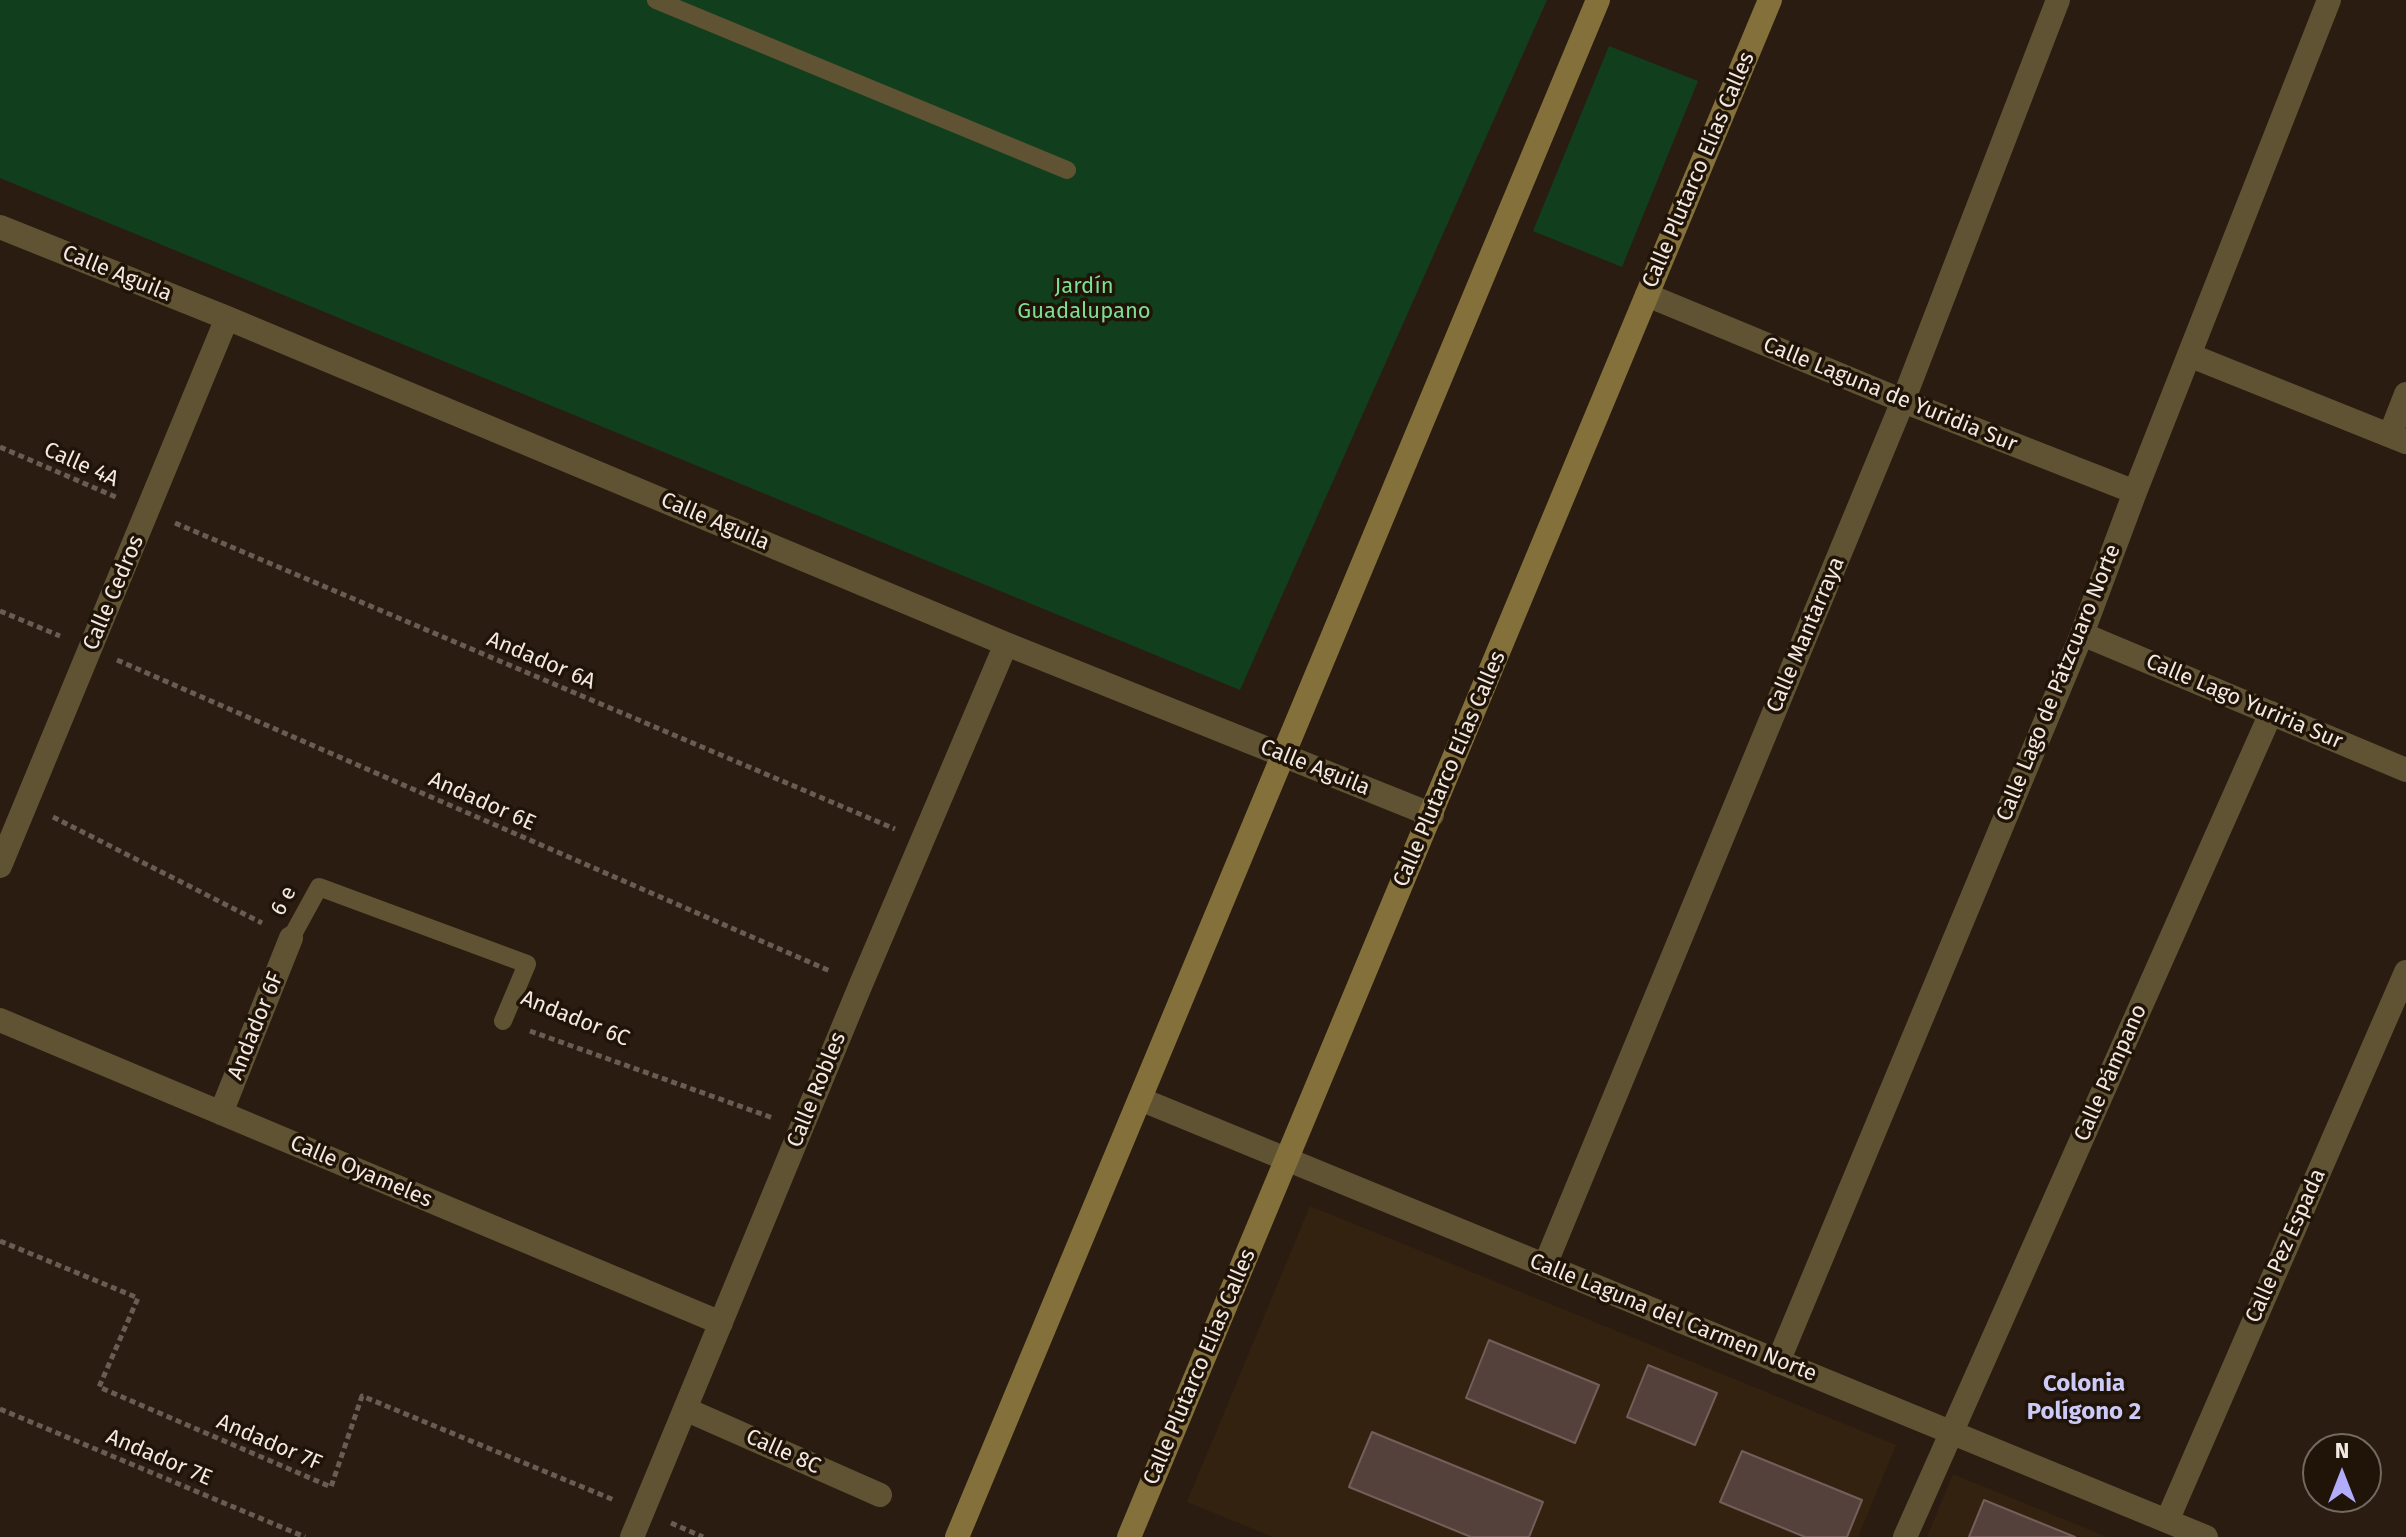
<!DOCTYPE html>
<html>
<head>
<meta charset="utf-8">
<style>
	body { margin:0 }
	#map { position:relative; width:2406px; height:1537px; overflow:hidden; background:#2a1c11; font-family:"Fira Sans",sans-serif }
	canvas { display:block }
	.north { position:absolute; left:2302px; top:1433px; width:80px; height:80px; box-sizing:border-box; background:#201308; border:2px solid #74695f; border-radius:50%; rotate:0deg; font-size:22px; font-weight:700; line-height:32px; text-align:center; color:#f2e9e1 }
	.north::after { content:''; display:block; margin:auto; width:28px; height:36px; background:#b1adfa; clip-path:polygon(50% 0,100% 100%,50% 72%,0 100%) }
</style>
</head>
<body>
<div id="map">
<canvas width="2406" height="1537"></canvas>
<div class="north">N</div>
</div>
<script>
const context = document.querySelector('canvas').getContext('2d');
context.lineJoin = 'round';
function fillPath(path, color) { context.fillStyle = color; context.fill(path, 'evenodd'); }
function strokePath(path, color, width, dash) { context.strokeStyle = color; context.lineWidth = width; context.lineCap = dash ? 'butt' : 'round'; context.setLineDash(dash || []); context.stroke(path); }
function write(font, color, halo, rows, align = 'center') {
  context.font = font + ' "Fira Sans",sans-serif'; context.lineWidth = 7; context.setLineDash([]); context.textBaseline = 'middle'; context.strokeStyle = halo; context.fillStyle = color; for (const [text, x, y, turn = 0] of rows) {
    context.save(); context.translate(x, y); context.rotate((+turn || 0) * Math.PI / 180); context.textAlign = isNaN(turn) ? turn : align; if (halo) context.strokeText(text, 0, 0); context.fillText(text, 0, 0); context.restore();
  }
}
fillPath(new Path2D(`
	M 1310,1206 L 1896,1445 L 1858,1537 L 1273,1537 L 1187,1502 Z
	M 1953,1474 L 2107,1537 L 1927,1537 Z`), '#342211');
fillPath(new Path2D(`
	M 0,0 L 1547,0 L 1240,690 L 0,178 Z
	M 1609,46 L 1698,81 L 1622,267 L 1533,231 Z`), '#113f1e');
const building = new Path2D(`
	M 1489,1340 L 1599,1385 L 1575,1443 L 1466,1398 Z
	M 1648,1365 L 1717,1393 L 1695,1445 L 1627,1417 Z
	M 1372,1432 L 1543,1502 L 1529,1537 L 1471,1537 L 1349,1487 Z
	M 1742,1451 L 1862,1500 L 1847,1537 L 1805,1537 L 1720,1502 Z
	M 1984,1500 L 2075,1537 L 1969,1537 Z`);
fillPath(building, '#55413c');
strokePath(building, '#735e59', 2);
strokePath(new Path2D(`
	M 0,447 L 118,498
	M 175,523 L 895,829
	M 0,611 L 60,636
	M 117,660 L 830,971
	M 53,817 L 262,923
	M 530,1031 L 773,1118
	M 0,1241 L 138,1298 L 99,1387 L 331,1487 L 362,1396 L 614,1500
	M 0,1409 L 305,1537
	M 671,1523 L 703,1537`), '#695d53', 5, [6, 4]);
strokePath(new Path2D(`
	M 656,0 L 1067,170
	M 291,938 L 319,887 L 527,964 L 503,1021`), '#605333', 18);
strokePath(new Path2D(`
	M 0,227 L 227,318 L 1006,644 L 1432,815
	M 1647,295 L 1903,401 L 2135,492
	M 2189,355 L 2406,442
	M 2390,435 L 2406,394
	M 2082,634 L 2406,770
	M 0,866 L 227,318
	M 0,1020 L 721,1323
	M 1140,1099 L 2206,1537
	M 221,1113 L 291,938
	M 1545,1265 L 1903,401 L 2058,0
	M 1778,1362 L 2082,634 L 2135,492 L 2329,0
	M 685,1409 L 880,1495
	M 2167,1521 L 2406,972
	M 632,1537 L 861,984 L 1006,644
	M 1905,1537 L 2271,713`), '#605333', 24);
strokePath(new Path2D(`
	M 957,1537 L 1598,0
	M 1129,1537 L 1770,0`), '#84703a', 24);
write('22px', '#f2e9e1', '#201308', [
	["Calle Plutarco Elías Calles",1699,170,-67],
	["Calle Aguila",117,274,22],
	["Calle Laguna de Yuridia Sur",1890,395,22],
	["Calle 4A",81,465,24],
	["Calle Aguila",715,522,23],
	["Calle Cedros",114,593,-67],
	["Calle Mantarraya",1806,635,-67],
	["Andador 6A",541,661,23],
	["Calle Lago de Pátzcuaro Norte",2059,683,-68],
	["Calle Lago Yuriria Sur",2244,702,23],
	["Calle Aguila",1315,768,22],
	["Calle Plutarco Elías Calles",1450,769,-67],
	["Andador 6E",482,802,24],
	["6 e",284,901,-62],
	["Andador 6C",575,1019,22],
	["Andador 6F",256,1026,-68],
	["Calle Pámpano",2111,1073,-66],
	["Calle Robles",817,1090,-68],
	["Calle Oyameles",361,1172,23],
	["Calle Pez Espada",2286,1246,-66],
	["Calle Laguna del Carmen Norte",1673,1318,22],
	["Calle Plutarco Elías Calles",1200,1367,-67],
	["Andador 7F",269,1443,23],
	["Calle 8C",783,1452,24],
	["Andador 7E",159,1458,23]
]);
write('22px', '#7cdf92', '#201308', [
	["Jardín",1084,287],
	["Guadalupano",1084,312]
]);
write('bold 24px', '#cccbf7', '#201308', [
	["Colonia",2084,1384],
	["Polígono 2",2084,1412]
]);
</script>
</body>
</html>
